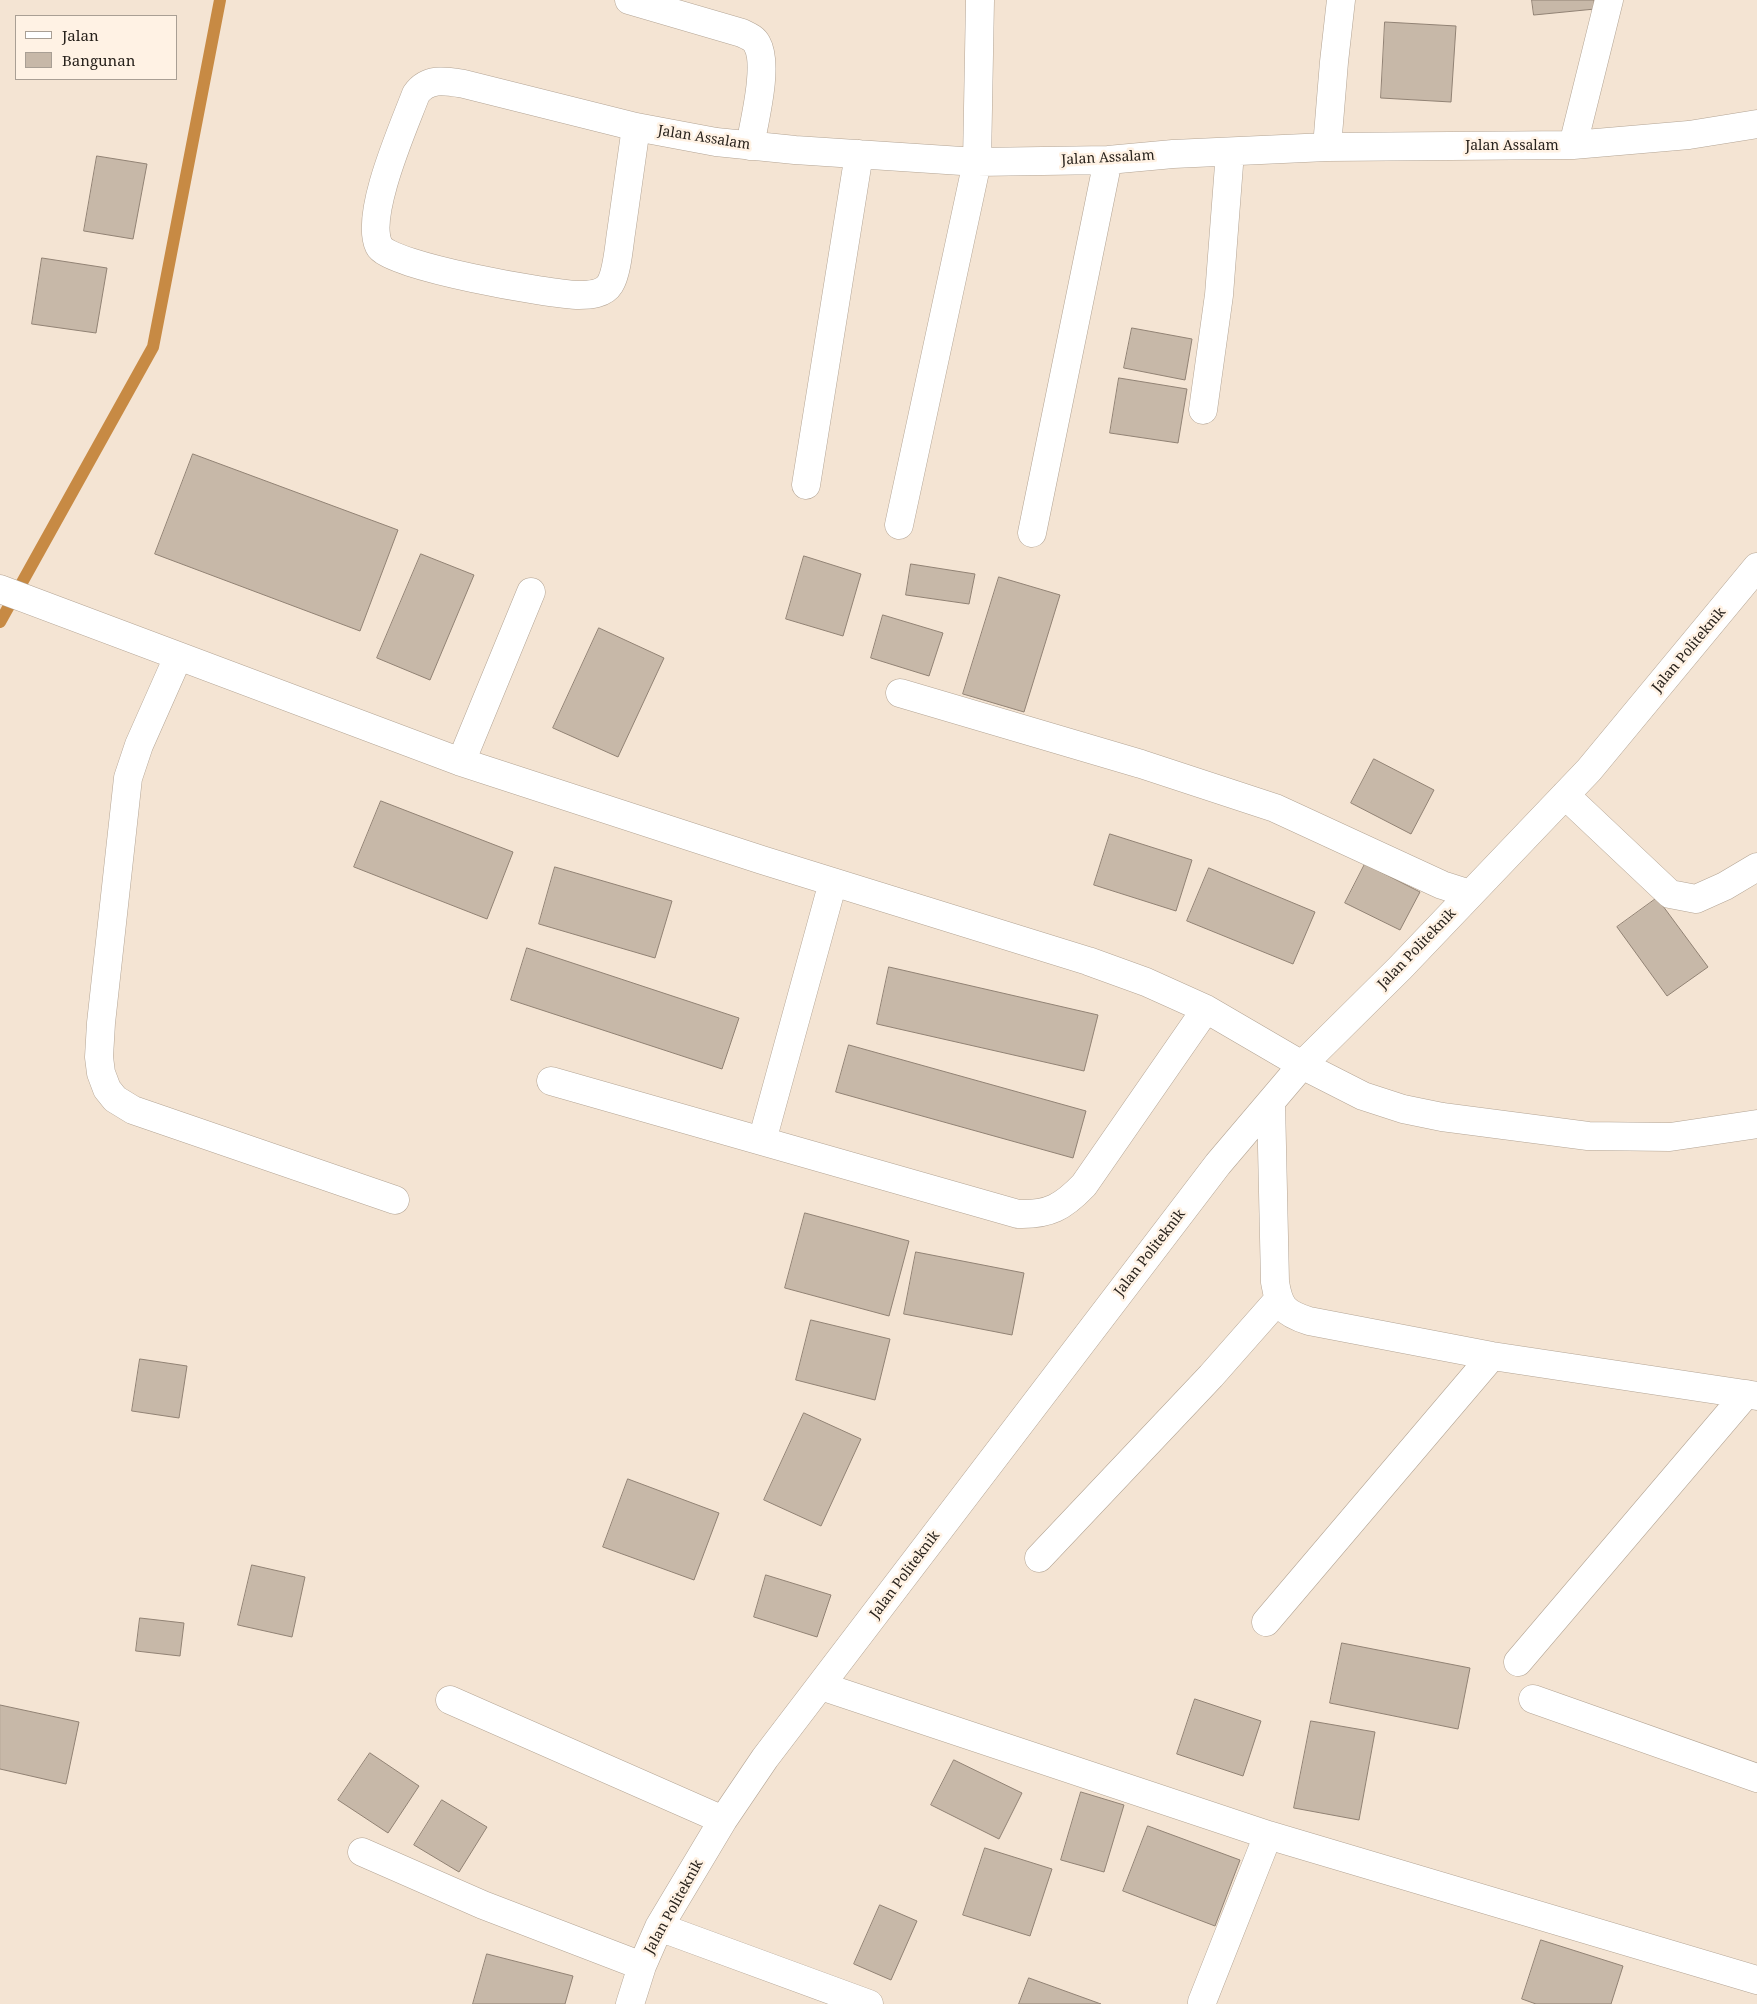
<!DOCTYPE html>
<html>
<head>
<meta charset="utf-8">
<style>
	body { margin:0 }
	#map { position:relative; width:1757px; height:2004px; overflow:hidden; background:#f4e4d3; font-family:"Noto Serif",serif }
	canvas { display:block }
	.legend { position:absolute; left:15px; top:15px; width:162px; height:65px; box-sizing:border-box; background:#fff2e4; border:1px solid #a99f94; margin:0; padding:6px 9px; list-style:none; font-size:15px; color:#28221c }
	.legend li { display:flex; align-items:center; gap:10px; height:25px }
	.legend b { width:25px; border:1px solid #a99f94 }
</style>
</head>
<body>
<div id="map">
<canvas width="1757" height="2004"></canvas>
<ul class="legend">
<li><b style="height:6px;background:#fff"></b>Jalan</li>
<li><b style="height:14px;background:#c7b8a8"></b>Bangunan</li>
</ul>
</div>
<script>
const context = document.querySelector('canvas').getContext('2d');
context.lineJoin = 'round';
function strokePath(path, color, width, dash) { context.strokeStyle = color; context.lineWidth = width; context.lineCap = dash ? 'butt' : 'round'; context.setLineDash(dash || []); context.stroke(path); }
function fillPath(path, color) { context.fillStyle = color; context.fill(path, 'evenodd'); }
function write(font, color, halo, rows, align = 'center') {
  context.font = font + ' "Noto Serif",serif'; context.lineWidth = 5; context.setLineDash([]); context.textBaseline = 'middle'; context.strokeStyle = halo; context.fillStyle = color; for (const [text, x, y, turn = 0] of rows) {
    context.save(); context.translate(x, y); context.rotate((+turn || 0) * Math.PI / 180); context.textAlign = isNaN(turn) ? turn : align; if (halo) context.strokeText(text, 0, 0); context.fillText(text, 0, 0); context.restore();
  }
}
strokePath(new Path2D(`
	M 0,622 L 153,347 L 220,0`), '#c78a44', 12);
const building = new Path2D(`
	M 1532,0 L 1594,0 L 1595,9 L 1534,15 Z
	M 1385,22 L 1456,26 L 1451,102 L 1381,98 Z
	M 97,156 L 147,164 L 133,239 L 84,231 Z
	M 42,258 L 107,268 L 96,333 L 32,324 Z
	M 1132,328 L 1192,339 L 1185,380 L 1124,368 Z
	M 1119,378 L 1187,389 L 1178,443 L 1110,433 Z
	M 193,454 L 398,530 L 360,631 L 155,554 Z
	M 421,554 L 474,575 L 430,680 L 377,658 Z
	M 804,556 L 861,574 L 843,636 L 786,619 Z
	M 911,564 L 975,574 L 969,604 L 906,595 Z
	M 999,577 L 1060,595 L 1024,712 L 963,694 Z
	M 883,615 L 943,633 L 929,676 L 871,658 Z
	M 599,628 L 664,658 L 618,757 L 553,728 Z
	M 1374,759 L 1434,790 L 1411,834 L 1351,803 Z
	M 381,801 L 513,852 L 487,919 L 354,867 Z
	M 1110,834 L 1192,860 L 1176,911 L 1094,885 Z
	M 1365,864 L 1420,892 L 1400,930 L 1345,903 Z
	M 555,867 L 672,901 L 655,958 L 539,924 Z
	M 1209,868 L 1315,912 L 1293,964 L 1187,921 Z
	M 1657,898 L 1708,967 L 1667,996 L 1617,927 Z
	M 527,948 L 739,1018 L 722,1069 L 511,1000 Z
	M 889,967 L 1098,1015 L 1084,1071 L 877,1024 Z
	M 849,1045 L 1086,1111 L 1073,1158 L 836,1092 Z
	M 805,1213 L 909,1241 L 889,1316 L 785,1288 Z
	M 916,1252 L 1024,1273 L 1012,1335 L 904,1314 Z
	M 811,1320 L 890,1339 L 875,1400 L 796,1380 Z
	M 140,1359 L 187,1366 L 179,1418 L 132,1411 Z
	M 804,1413 L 861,1439 L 821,1526 L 764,1500 Z
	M 628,1479 L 719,1513 L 694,1580 L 603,1547 Z
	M 252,1565 L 305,1577 L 292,1637 L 238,1625 Z
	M 766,1575 L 831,1595 L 817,1637 L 754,1617 Z
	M 140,1618 L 184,1623 L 180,1656 L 136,1651 Z
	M 1342,1643 L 1470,1668 L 1458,1729 L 1330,1703 Z
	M 1195,1699 L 1261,1721 L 1243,1776 L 1177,1754 Z
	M 0,1705 L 79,1722 L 66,1784 L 0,1769 Z
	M 1311,1721 L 1375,1732 L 1359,1820 L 1294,1808 Z
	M 370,1753 L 419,1786 L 388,1833 L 338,1800 Z
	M 954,1760 L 1022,1793 L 999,1839 L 931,1805 Z
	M 1081,1792 L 1124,1805 L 1104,1872 L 1061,1860 Z
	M 442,1800 L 487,1827 L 459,1872 L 414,1845 Z
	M 1148,1826 L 1240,1860 L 1215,1926 L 1123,1891 Z
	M 985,1848 L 1052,1869 L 1030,1936 L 963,1915 Z
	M 880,1905 L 917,1921 L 891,1980 L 854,1964 Z
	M 1541,1940 L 1623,1966 L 1611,2004 L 1536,2004 L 1522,1999 Z
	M 487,1954 L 573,1976 L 565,2004 L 473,2004 Z
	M 1029,1978 L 1101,2004 L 1019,2004 Z`);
fillPath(building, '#c7b8a8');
strokePath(building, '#918274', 1);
const minor = new Path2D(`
	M 629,0 L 742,33 C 748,36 754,38 757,44 C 769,65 754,122 750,146
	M 636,127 C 631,162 626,197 621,233 C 619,246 617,273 610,284 C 604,294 590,295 579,295 C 552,295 388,266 379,246 C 364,215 404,126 416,94 C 428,77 446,81 464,84 L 636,127 L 716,142 L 795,150 L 977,162 L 1108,160 L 1173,154 L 1327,147 L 1573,145 L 1689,135 L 1757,124
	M 1573,145 L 1609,0
	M 1327,147 L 1334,62 L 1341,0
	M 1203,410 L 1219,295 L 1230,152
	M 806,485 L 859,154
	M 899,525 L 977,162 L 980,0
	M 1032,533 L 1108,160
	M 0,589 L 461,762 L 762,860 L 1088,961 L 1146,982 L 1206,1009 L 1302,1065 L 1363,1096 L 1403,1109 L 1442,1117 L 1588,1136 L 1670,1137 L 1757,1124
	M 178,657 L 139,745 L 128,778 L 101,1023 L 99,1057 L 101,1073 L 107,1089 L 115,1099 L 133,1110 L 395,1200
	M 900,693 L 1141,764 L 1275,808 L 1442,885 L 1470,894
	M 461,762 L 531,592
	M 1565,795 L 1670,894 L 1696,899 L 1725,886 L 1757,867
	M 551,1081 L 1018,1214 C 1049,1215 1063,1207 1084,1185 L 1206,1009
	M 1271,1102 L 1275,1282 C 1279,1307 1284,1313 1309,1321 L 1492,1356 L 1757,1396
	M 762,1141 L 833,882
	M 1039,1558 L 1211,1376 L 1278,1300
	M 1266,1622 L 1492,1356
	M 1518,1662 L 1746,1394
	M 821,1686 L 1268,1835 L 1757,1980
	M 1533,1699 L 1757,1778
	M 450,1700 L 723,1820
	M 362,1852 L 483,1905 L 642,1966
	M 659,1927 L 869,2004
	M 1202,2002 L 1268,1835
	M 630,2004 L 642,1966 L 659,1927 L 723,1820 L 765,1758 L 1218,1164 L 1302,1065 L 1400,968 L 1589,770 L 1757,567`);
strokePath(minor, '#b3a494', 29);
strokePath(minor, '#fff', 28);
write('14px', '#28221c', '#fff2e4', [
	["Jalan Assalam",704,138,9],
	["Jalan Assalam",1512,146],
	["Jalan Assalam",1108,158,-3],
	["Jalan Politeknik",1689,650,-50],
	["Jalan Politeknik",1417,949,-46],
	["Jalan Politeknik",1150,1253,-52],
	["Jalan Politeknik",905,1575,-53],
	["Jalan Politeknik",674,1907,-61]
]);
</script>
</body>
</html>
